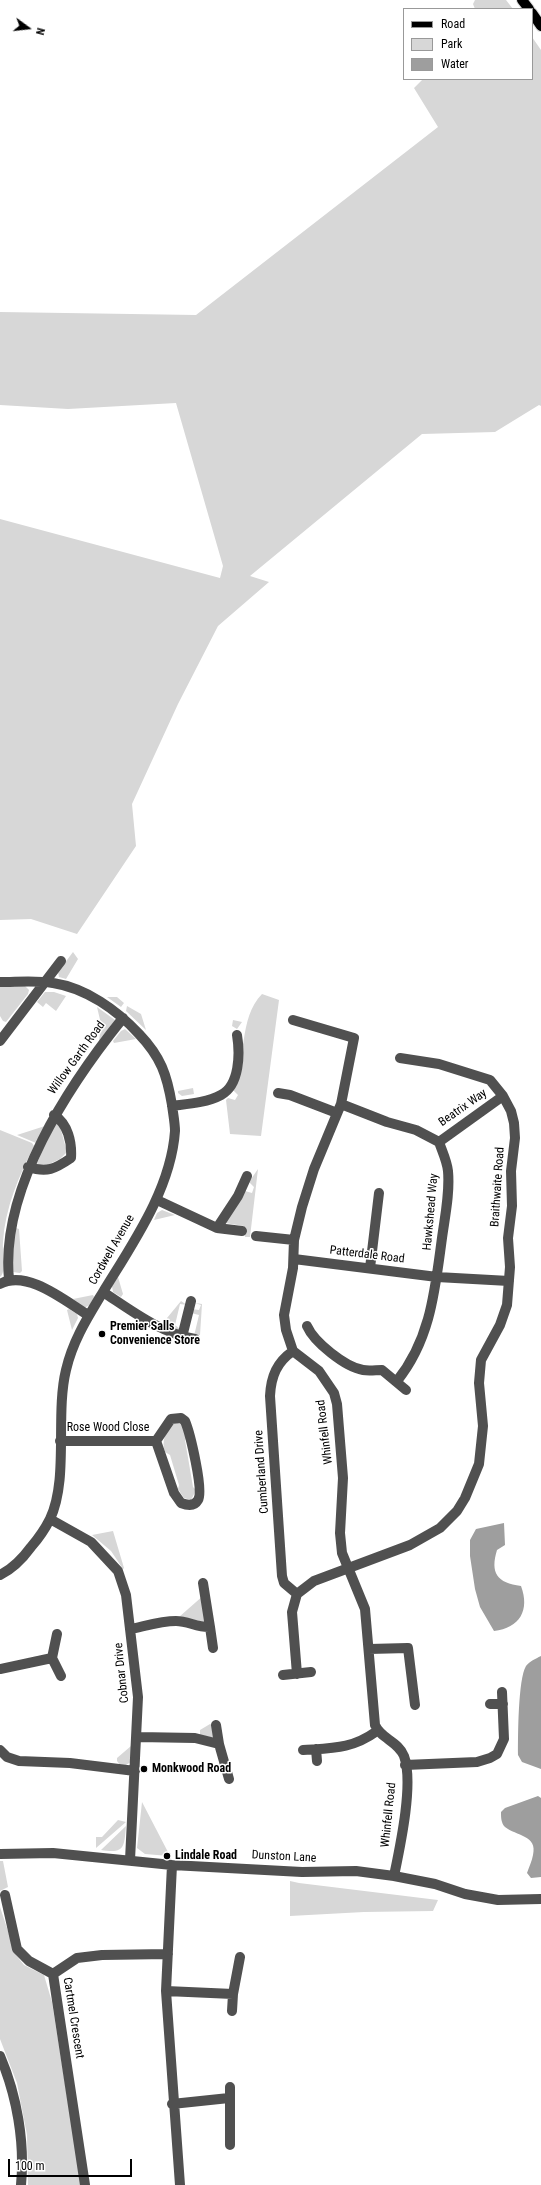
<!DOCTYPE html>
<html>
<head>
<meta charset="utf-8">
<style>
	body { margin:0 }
	#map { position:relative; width:541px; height:2185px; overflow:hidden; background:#fff; font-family:"Roboto Condensed",sans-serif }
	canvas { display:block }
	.legend { position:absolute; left:403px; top:8px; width:130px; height:72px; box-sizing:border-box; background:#fff; border:1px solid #999; margin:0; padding:5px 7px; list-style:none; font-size:12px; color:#000 }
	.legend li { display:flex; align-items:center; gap:8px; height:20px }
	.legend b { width:20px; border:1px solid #999 }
	.north { position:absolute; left:8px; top:8px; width:40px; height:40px; -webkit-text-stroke:3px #fff; paint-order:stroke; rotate:105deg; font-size:11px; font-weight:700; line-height:16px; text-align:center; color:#000 }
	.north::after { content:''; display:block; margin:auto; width:14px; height:18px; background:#000; clip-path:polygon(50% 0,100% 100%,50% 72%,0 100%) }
	.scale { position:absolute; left:8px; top:2159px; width:124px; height:18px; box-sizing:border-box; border:2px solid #000; border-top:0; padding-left:5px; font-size:12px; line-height:14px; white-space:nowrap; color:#000; -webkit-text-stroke:3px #fff; paint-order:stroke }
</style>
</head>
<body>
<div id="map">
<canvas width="541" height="2185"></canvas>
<ul class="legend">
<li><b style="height:5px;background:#000"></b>Road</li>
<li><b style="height:11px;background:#d7d7d7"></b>Park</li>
<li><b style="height:11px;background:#9e9e9e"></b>Water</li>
</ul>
<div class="north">N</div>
<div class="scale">100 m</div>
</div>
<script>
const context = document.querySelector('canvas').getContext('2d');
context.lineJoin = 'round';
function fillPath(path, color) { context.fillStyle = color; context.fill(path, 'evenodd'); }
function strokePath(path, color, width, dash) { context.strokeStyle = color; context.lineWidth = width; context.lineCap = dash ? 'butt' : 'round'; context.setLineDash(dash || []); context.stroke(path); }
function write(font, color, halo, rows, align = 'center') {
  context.font = font + ' "Roboto Condensed",sans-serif'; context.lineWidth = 3; context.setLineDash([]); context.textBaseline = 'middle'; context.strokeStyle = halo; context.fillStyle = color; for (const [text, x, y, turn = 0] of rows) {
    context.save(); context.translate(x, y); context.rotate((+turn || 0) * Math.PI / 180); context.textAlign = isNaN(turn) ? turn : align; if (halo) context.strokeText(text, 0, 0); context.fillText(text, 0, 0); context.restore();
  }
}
fillPath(new Path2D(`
	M 475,0 L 506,0 L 513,9 L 475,9 L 473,4 Z
	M 532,37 L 541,50 L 541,406 L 539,405 L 495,432 L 422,434 L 250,576 L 269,582 L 218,626 L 178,704 L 132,804 L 136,846 L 77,934 L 31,919 L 0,920 L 0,519 L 220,578 L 223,566 L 176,403 L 68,409 L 0,405 L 0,312 L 196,315 L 438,127 L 414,88 L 423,79 L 532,79 Z
	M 73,952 L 78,959 L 66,979 L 59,977 L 58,972 Z
	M 0,986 L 25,986 L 29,990 L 28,994 L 6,1022 L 3,1021 L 0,1016 Z
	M 45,992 L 54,992 L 66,996 L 56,1011 L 46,1003 L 43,1007 L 37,1002 Z
	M 262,994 L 279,1000 L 261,1136 L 230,1134 L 226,1100 L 228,1098 L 235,1100 L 238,1095 L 233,1090 C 247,1060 238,1019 262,994 Z
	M 107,997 L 117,997 L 124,1003 L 121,1007 Z
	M 127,1006 L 141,1014 L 146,1030 L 126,1011 Z
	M 97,1007 L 115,1020 L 99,1041 L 101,1024 Z
	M 233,1020 L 242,1022 L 237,1029 L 232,1026 Z
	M 125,1029 L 136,1039 L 114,1043 L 113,1041 L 121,1031 Z
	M 193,1088 L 194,1094 L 182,1096 L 178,1093 L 178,1091 Z
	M 56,1123 L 59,1123 L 67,1152 L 60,1159 L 43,1167 L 37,1164 L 43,1147 Z
	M 45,1126 L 36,1143 L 17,1135 Z
	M 0,1130 L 32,1143 L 34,1146 C 19,1176 5,1208 3,1242 C 2,1251 7,1272 0,1277 Z
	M 258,1169 L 250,1237 L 245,1237 L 244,1226 L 225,1223 L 245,1191 L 252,1193 L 254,1187 L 249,1182 Z
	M 162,1210 L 175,1215 L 154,1220 L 157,1213 Z
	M 13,1227 L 19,1229 L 22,1271 L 20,1273 L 13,1272 Z
	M 118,1277 L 123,1294 L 121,1297 L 113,1292 L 112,1286 Z
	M 93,1295 L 94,1297 L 90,1305 L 84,1308 L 73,1299 Z
	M 181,1301 L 187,1305 L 180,1304 L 175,1325 L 180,1329 L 178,1331 L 169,1325 L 167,1318 Z
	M 195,1303 L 202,1304 L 200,1335 L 194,1336 L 199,1315 L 191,1313 L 192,1309 L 199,1310 L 201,1305 Z
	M 69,1309 L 77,1314 L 78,1318 L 72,1330 L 67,1310 Z
	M 178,1423 L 182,1424 L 188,1437 L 185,1440 L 193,1487 L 196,1490 L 191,1500 L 184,1498 L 178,1489 L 179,1485 L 170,1455 L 165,1452 C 161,1440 166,1434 171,1424 Z
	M 113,1531 L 124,1568 L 123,1569 L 111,1551 L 92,1535 Z
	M 204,1595 L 204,1622 L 179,1617 Z
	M 210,1724 L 212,1725 L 215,1738 L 200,1735 L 200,1730 Z
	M 131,1746 L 131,1762 L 124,1766 L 120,1765 L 117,1761 L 117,1758 Z
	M 142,1802 L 169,1854 L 169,1856 L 145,1854 L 137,1848 Z
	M 118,1820 L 126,1822 L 96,1848 L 96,1837 L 102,1837 Z
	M 126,1826 C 124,1847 125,1854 101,1850 Z
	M 0,1861 L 3,1861 L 8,1887 L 0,1891 Z
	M 290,1881 L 299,1883 L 438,1900 L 433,1911 L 364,1912 L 290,1916 Z
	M 0,1907 L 16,1955 L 24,1965 L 44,1975 L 52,2002 L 81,2185 L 28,2185 L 27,2135 L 17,2083 L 0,2039 Z`), '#d7d7d7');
fillPath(new Path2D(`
	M 504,1523 L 505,1545 L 497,1550 C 490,1573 497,1583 521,1586 C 530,1610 520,1628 494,1631 L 480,1607 L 475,1589 L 470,1556 L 470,1540 L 476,1529 Z
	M 541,1656 L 541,1769 L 522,1762 L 518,1755 C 518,1737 518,1679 526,1666 C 530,1661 535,1659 541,1656 Z
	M 538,1796 L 541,1798 L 541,1877 L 531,1878 L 527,1873 C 529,1867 532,1861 533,1855 C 538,1835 516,1836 505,1827 C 501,1823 501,1817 501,1812 L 505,1808 Z`), '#9e9e9e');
const major = new Path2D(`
	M 522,0 L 529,9
	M 532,13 L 541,26`);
strokePath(major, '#dbdbdb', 12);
strokePath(new Path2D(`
	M 0,982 C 17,982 36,980 53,983 C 86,988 117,1010 139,1034 C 161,1057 167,1075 172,1105 C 173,1113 175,1123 175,1131 C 171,1189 133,1243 103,1292 C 88,1317 73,1340 66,1370 C 55,1415 69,1479 50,1519 C 45,1529 38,1539 31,1547 C 23,1558 12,1569 0,1575
	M 293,1020 L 354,1038 L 341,1104 L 314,1169 L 302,1207 L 294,1240 L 293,1268 L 284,1315 L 286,1330 L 293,1351 L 319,1371 L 334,1393 L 337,1404 L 343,1478 L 340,1533 L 342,1553 L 365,1609 L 375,1725 C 381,1739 398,1741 404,1756 C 414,1783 400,1847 394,1876
	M 0,1041 L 61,961
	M 278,1093 L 290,1095 L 337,1113
	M 341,1104 L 387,1122 L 416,1130 L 439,1142 C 442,1151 447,1161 448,1171 C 450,1193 445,1216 442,1238 C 435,1289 431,1339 397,1381
	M 172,1106 C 187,1104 206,1103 221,1095 C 240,1085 240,1053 237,1035
	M 439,1142 L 503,1096
	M 28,1167 C 47,1173 55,1169 71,1158 C 72,1142 68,1124 54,1115
	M 157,1200 L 217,1228 L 242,1231
	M 217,1228 L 238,1196 L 247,1176
	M 256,1236 L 294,1240
	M 294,1259 L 437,1277 L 509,1281
	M 370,1268 L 379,1193
	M 9,1279 C 0,1189 69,1085 123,1018
	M 0,1284 C 27,1269 65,1301 88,1315
	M 103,1292 C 132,1311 160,1333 195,1339
	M 307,1326 C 314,1342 345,1367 363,1370 C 369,1371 376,1370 382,1370 L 406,1390
	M 182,1337 L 191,1301
	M 293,1351 C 277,1362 271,1376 270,1396 L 282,1576 L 284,1583 L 297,1594
	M 60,1441 L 156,1441 L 174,1493 L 181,1503 C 186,1505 194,1507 198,1500 C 204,1491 190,1433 185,1421 L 181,1418 L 171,1419 L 156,1441
	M 50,1519 L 91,1542 L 118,1571 L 126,1595 L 138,1697 L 130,1860
	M 203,1583 L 210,1627
	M 130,1629 C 145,1626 161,1621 176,1621 C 188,1621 198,1628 210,1627 L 213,1648
	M 369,1649 L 408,1648 L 415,1705
	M 52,1658 L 61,1676
	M 0,1669 L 52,1658 L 57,1634
	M 297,1674 L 292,1612 L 297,1594 L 314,1581 L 410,1545 L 440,1528 L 457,1511 L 465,1498 L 479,1464 L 483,1426 L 479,1383 L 481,1360 L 500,1325 L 507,1305 L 510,1267 L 508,1238 L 512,1206 L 511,1171 L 515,1138 L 514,1123 L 511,1111 L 503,1096 L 490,1080 L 439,1064 L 400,1058
	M 283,1675 L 311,1672
	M 490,1704 L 503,1704
	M 216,1725 L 219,1744
	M 138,1737 L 195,1738 L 219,1744 L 229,1779
	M 316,1749 L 317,1761
	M 0,1750 L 7,1757 L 19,1761 L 70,1763 L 135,1771
	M 303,1750 C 333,1748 352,1749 377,1731
	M 405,1765 L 477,1762 L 490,1758 L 497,1754 L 504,1739 L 502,1692
	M 0,1854 L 53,1853 L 172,1865 L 302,1872 L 356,1871 L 394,1876 L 435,1884 L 465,1894 L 498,1900 L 541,1899
	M 172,1865 L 166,1991 L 180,2185
	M 5,1895 L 17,1949 L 29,1961 L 53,1974
	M 166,1991 L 233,1994
	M 232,2011 L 233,1994 L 240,1957
	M 0,2056 C 17,2096 25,2142 21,2185
	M 230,2087 L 230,2145
	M 172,2104 L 229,2098
	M 85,2185 L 53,1974 L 77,1958 L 102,1955 L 168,1954`), '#505050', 10);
strokePath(major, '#000', 10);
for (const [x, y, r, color] of [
	[102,1334,4,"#000"],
	[144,1769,4,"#000"],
	[167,1856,4,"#000"]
]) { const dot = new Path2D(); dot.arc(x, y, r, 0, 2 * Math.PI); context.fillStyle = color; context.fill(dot); strokePath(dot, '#fff', 1.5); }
write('12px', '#000', '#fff', [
	["Willow Garth Road",77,1058,-54],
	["Beatrix Way",463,1108,-35],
	["Braithwaite Road",498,1187,-86],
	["Hawkshead Way",431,1212,-85],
	["Cordwell Avenue",112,1250,-60],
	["Patterdale Road",367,1255,7],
	["Rose Wood Close",108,1428],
	["Whinfell Road",325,1432,-97],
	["Cumberland Drive",262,1472,-94],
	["Cobnar Drive",122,1673,-96],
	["Whinfell Road",389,1815,-84],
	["Dunston Lane",284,1857,3],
	["Cartmel Crescent",73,2018,81]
]);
write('bold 12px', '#000', '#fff', [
	["Premier Salls",110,1327],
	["Convenience Store",110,1341],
	["Monkwood Road",152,1769],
	["Lindale Road",175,1856]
], 'left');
</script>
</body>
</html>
